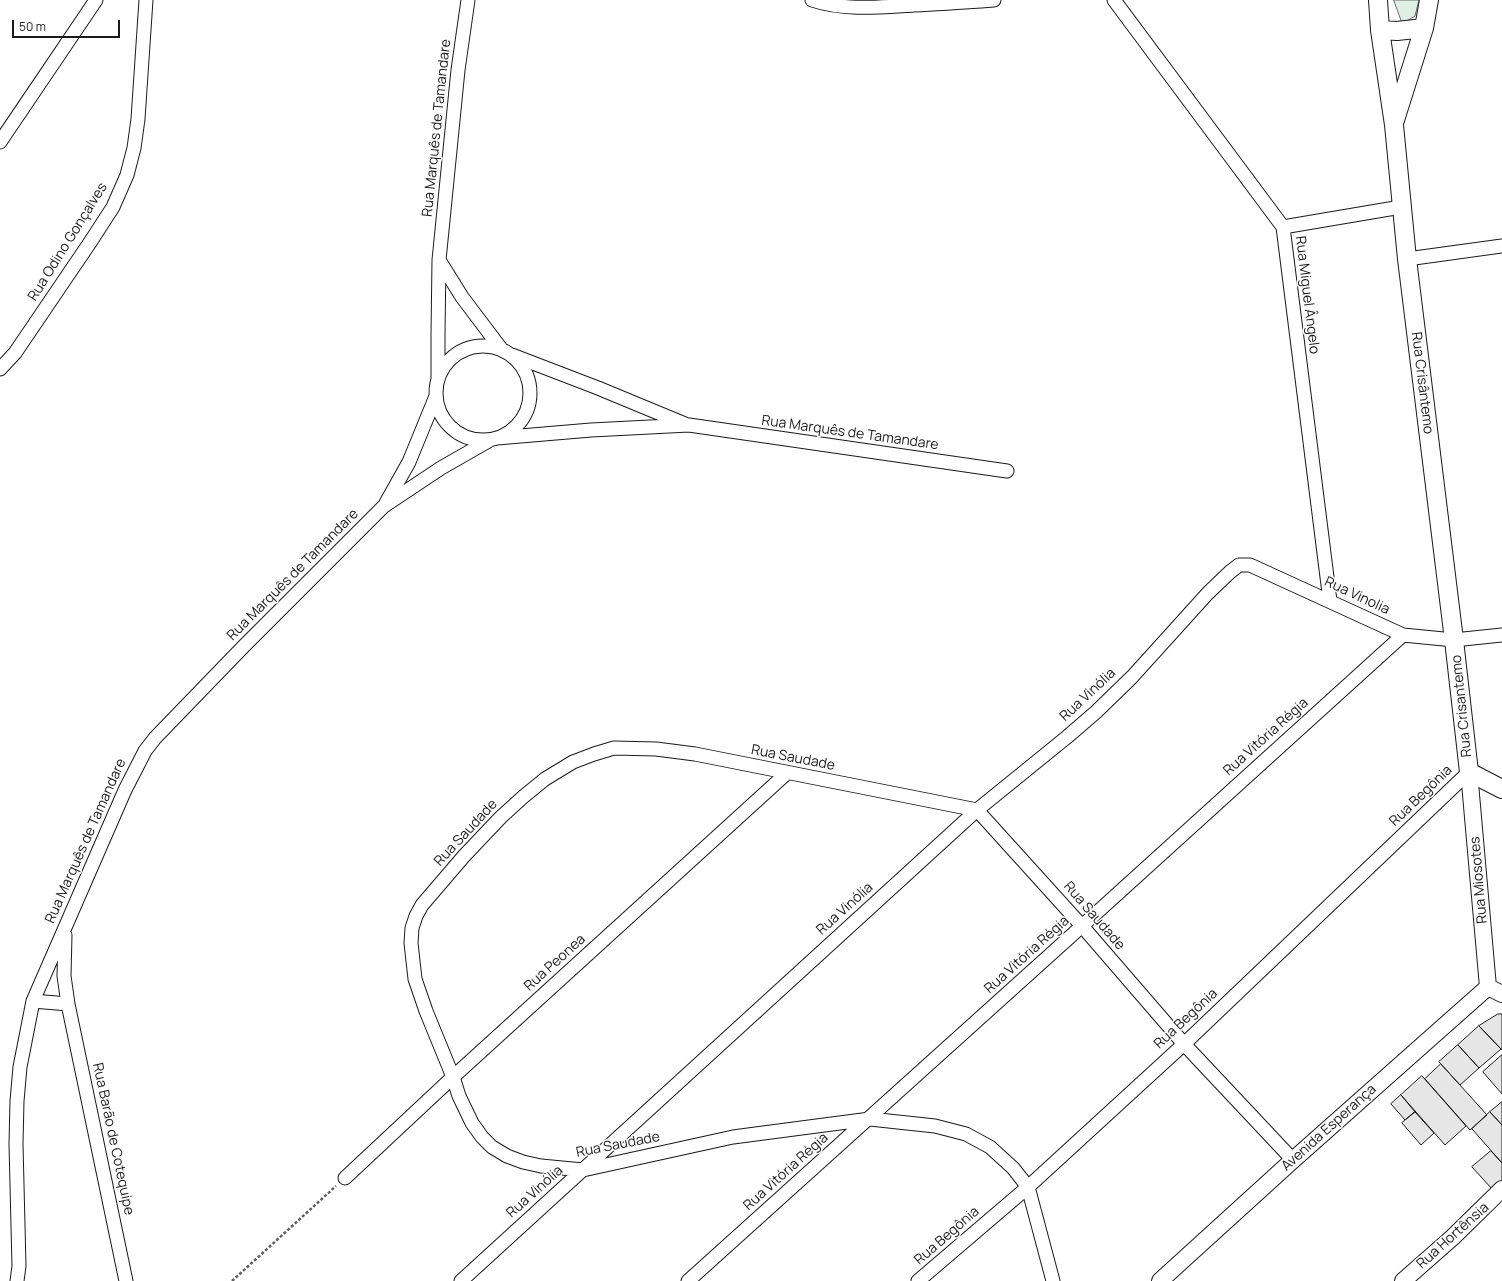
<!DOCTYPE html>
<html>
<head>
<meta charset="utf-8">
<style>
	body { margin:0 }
	#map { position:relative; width:1502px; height:1281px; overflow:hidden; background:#fff; font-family:Manrope,sans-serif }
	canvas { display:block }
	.scale { position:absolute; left:12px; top:20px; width:108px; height:18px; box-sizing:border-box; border:2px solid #1a1a1a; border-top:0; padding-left:5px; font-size:12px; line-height:14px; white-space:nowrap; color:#1a1a1a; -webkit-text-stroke:3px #fff; paint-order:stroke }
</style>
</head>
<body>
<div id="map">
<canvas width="1502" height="1281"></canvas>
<div class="scale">50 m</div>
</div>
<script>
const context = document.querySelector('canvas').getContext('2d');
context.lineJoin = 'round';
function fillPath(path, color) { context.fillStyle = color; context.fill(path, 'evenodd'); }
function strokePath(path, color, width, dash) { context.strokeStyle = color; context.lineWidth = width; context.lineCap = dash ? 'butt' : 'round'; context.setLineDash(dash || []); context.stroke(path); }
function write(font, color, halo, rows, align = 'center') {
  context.font = font + ' Manrope,sans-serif'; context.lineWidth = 3; context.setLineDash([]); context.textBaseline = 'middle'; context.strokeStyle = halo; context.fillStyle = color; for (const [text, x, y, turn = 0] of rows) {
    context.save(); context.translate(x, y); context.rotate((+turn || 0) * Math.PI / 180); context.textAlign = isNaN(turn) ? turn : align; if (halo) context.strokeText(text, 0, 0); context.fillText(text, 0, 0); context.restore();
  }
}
const green = new Path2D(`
	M 1394,0 L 1419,0 L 1415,16 L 1405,22 L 1402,22 Z`);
fillPath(green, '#e0efe3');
strokePath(green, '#6a6a6a', 1);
const building = new Path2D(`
	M 1498,1014 L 1502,1014 L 1502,1050 L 1479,1026 Z
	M 1479,1026 L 1501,1049 L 1479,1068 L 1458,1045 Z
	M 1458,1045 L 1479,1068 L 1460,1085 L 1439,1062 Z
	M 1502,1055 L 1502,1094 L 1483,1072 Z
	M 1441,1064 L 1487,1115 L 1470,1130 L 1425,1079 Z
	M 1422,1076 L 1466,1126 L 1445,1145 L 1401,1095 Z
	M 1401,1095 L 1415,1112 L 1405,1120 L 1391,1104 Z
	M 1502,1102 L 1502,1125 L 1490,1112 Z
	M 1415,1112 L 1434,1133 L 1421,1145 L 1402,1123 Z
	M 1490,1112 L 1502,1125 L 1502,1163 L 1472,1129 Z
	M 1491,1151 L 1502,1163 L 1502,1182 L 1493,1190 L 1472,1167 Z`);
fillPath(building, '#e6e6e6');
strokePath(building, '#1a1a1a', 1);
const minor = new Path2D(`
	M 812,0 C 845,11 880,7 914,5 C 940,4 967,2 994,0
	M 1114,0 L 1283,227 L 1330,601
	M 0,142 L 96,0
	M 1283,227 L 1401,207
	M 1407,259 L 1502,246
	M 439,260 L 462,297 L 502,350
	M436 393a47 47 0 1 1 94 0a47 47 0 1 1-94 0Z
	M 512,355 L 598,388 L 685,424
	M 0,369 L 15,353 L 91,241 L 113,207 L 127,175 L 134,148 L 138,119 L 146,0
	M 438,379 L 438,334 L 439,260 L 458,70 L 468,0
	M 497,438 L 591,430 L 689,425 L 1007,471
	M 386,503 L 409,462 L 436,396
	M 65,935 L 64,976 L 68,1004 L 126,1281
	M 33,1001 L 68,1004
	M 345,1178 L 453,1077 L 787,773
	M 17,1281 L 19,1266 L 16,1144 L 17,1101 L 20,1067 L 33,1001 L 125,790 L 145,751 L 155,738 L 243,647 L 384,506 L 441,468 L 490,440
	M 461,1281 L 977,810 L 1067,737 L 1096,712 L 1132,677 L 1208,593 L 1230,572 L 1239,565 L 1250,565 L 1403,635 L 1454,640 L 1502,635
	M 688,1281 L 1082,926 L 1403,635
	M 918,1281 L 1028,1187 L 1184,1044 L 1469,772
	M 1053,1281 L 1028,1187 L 1013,1168 L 990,1147 L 966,1134 L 935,1126 L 870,1119 L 733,1137 L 583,1170 L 541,1166 L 523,1162 L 507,1156 L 492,1147 L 482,1137 L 472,1123 L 459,1096 L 453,1077 L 426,1011 L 415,979 L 411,943 L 412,928 L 416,916 L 422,905 L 464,856 L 501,817 L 523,797 L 545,779 L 573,762 L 594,754 L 614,748 L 656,749 L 695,754 L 977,810 L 1082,926 L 1184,1044 L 1293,1160`);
const tertiary = new Path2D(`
	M 1469,772 L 1488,987
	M 1488,987 L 1502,994
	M 1160,1281 L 1293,1160 L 1488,987
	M 1403,1281 L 1453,1237 L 1502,1189`);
const secondary = new Path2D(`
	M 1378,0 L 1380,30 L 1394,125 L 1407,259 L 1454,640 L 1469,772 L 1502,789
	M 1380,30 L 1397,31 L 1424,28
	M 1395,120 L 1424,28 L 1429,0`);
strokePath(minor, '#1a1a1a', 15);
strokePath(tertiary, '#1a1a1a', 18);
strokePath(secondary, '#1a1a1a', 20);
strokePath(new Path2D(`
	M 232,1281 L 336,1186`), '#5f5f5f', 2.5, [3, 2]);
strokePath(minor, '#fff', 13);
strokePath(tertiary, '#fff', 16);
strokePath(secondary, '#fff', 18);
write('14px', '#1a1a1a', '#fff', [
	["Rua Marquês de Tamandare",437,128,-84],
	["Rua Odino Gonçalves",68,242,-58],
	["Rua Miguel Ângelo",1307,295,83],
	["Rua Crisântemo",1422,383,83],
	["Rua Marquês de Tamandare",850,433,8],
	["Rua Marquês de Tamandare",293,575,-45],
	["Rua Vinolia",1357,596,25],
	["Rua Vinólia",1088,695,-43],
	["Rua Crisantemo",1462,706,-96],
	["Rua Vitória Régia",1266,737,-42],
	["Rua Saudade",793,758,11],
	["Rua Begônia",1421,796,-44],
	["Rua Saudade",466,833,-47],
	["Rua Marquês de Tamandare",86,841,-66],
	["Rua Miosotes",1479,880,-95],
	["Rua Vinólia",845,909,-42],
	["Rua Saudade",1094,916,49],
	["Rua Vitória Régia",1027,955,-42],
	["Rua Peonea",555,963,-42],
	["Rua Begônia",1186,1019,-43],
	["Avenida Esperança",1329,1128,-42],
	["Rua Barão de Cotequipe",113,1139,78],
	["Rua Saudade",618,1145,-11],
	["Rua Vitória Régia",786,1172,-42],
	["Rua Vinólia",535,1192,-42],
	["Rua Begônia",947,1236,-41],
	["Rua Hortênsia",1453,1236,-42]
]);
</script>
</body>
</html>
